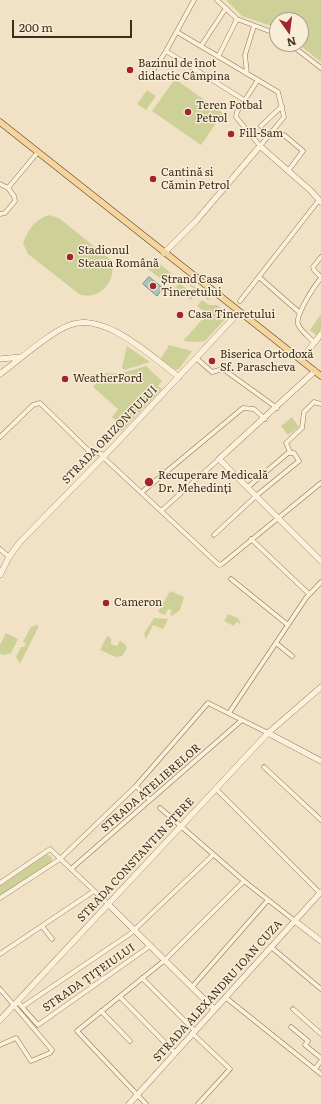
<!DOCTYPE html>
<html>
<head>
<meta charset="utf-8">
<style>
	body { margin:0 }
	#map { position:relative; width:321px; height:1104px; overflow:hidden; background:#f1e2c6; font-family:Literata,serif }
	canvas { display:block }
	.north { position:absolute; left:269px; top:12px; width:40px; height:40px; box-sizing:border-box; background:#f8edd6; border:1px solid #aea08d; border-radius:50%; rotate:166deg; font-size:11px; font-weight:700; line-height:16px; text-align:center; color:#3e2c1f }
	.north::after { content:''; display:block; margin:auto; width:14px; height:18px; background:#a2252d; clip-path:polygon(50% 0,100% 100%,50% 72%,0 100%) }
	.scale { position:absolute; left:12px; top:20px; width:120px; height:18px; box-sizing:border-box; border:2px solid #3e2c1f; border-top:0; padding-left:5px; font-size:12px; line-height:14px; white-space:nowrap; color:#3e2c1f; -webkit-text-stroke:3px #f8edd6; paint-order:stroke }
</style>
</head>
<body>
<div id="map">
<canvas width="321" height="1104"></canvas>
<div class="north">N</div>
<div class="scale">200 m</div>
</div>
<script>
const context = document.querySelector('canvas').getContext('2d');
context.lineJoin = 'round';
function fillPath(path, color) { context.fillStyle = color; context.fill(path, 'evenodd'); }
function strokePath(path, color, width, dash) { context.strokeStyle = color; context.lineWidth = width; context.lineCap = dash ? 'butt' : 'round'; context.setLineDash(dash || []); context.stroke(path); }
function write(font, color, halo, rows, align = 'center') {
  context.font = font + ' Literata,serif'; context.lineWidth = 3; context.setLineDash([]); context.textBaseline = 'middle'; context.strokeStyle = halo; context.fillStyle = color; for (const [text, x, y, turn = 0] of rows) {
    context.save(); context.translate(x, y); context.rotate((+turn || 0) * Math.PI / 180); context.textAlign = isNaN(turn) ? turn : align; if (halo) context.strokeText(text, 0, 0); context.fillText(text, 0, 0); context.restore();
  }
}
fillPath(new Path2D(`
	M 226,0 L 321,0 L 321,62 L 298,44 L 301,44 L 301,20 L 277,20 L 277,28 L 242,16 Z
	M 175,79 L 223,113 L 201,145 L 152,111 Z
	M 147,90 L 156,96 L 146,110 L 137,104 Z
	M 49,215 L 59,218 L 111,260 C 118,279 100,302 79,294 L 28,254 L 23,243 C 28,230 35,219 49,215 Z
	M 155,260 L 172,274 L 165,282 L 148,269 Z
	M 183,278 L 210,299 L 208,300 L 183,280 Z
	M 179,283 L 195,295 L 191,300 L 175,288 Z
	M 202,300 L 209,305 L 217,305 L 229,315 L 205,341 L 197,342 L 183,341 L 207,314 L 197,306 Z
	M 321,314 L 321,329 L 317,336 L 310,330 Z
	M 169,345 L 192,351 L 179,369 L 175,370 L 160,360 Z
	M 127,346 L 150,362 L 124,370 L 122,367 Z
	M 146,366 L 162,381 L 158,386 L 162,389 L 121,432 L 117,428 L 120,425 L 112,417 L 118,409 L 93,387 L 97,382 L 90,374 L 122,373 Z
	M 292,417 L 299,427 L 288,435 L 281,426 Z
	M 170,591 L 184,597 L 180,610 L 172,616 L 170,614 L 172,611 L 168,609 L 165,615 L 158,612 Z
	M 228,614 L 238,618 L 241,624 L 236,622 L 234,626 L 224,621 Z
	M 154,618 L 168,619 L 163,629 L 153,625 L 146,639 L 144,634 Z
	M 36,625 L 39,626 L 20,664 L 16,657 L 21,647 L 24,647 L 26,643 L 23,642 L 30,628 Z
	M 6,633 L 18,639 L 11,653 L 5,655 L 0,654 L 0,645 Z
	M 107,636 L 111,638 L 111,644 L 117,646 L 120,641 L 125,644 L 127,648 L 122,656 L 116,657 L 100,650 Z
	M 47,854 L 52,857 L 52,863 L 0,896 L 0,886 Z`), '#cdd198');
const water = new Path2D(`
	M 149,277 L 163,288 L 157,296 L 143,284 Z`);
fillPath(water, '#a8c5bb');
strokePath(water, '#6d9488', 1);
const street = new Path2D(`
	M 217,0 L 237,19 L 277,34
	M 177,32 L 278,92 L 284,117 L 260,146 L 236,117 L 237,112 L 258,80
	M 290,44 L 321,68
	M 201,46 L 226,8
	M 166,51 L 244,100
	M 218,57 L 237,19
	M 155,68 L 166,51 L 194,0
	M 247,74 L 245,55 L 254,26
	M 261,126 L 282,106
	M 284,135 L 303,151 L 288,171
	M 0,184 L 8,188 L 38,152
	M 0,214 L 5,213 L 15,201 L 14,196 L 8,188
	M 321,257 L 313,267 L 314,270 L 321,277
	M 259,277 L 300,313
	M 240,301 L 319,200
	M 314,343 C 310,337 300,331 298,324 C 295,315 315,285 321,278
	M 196,358 L 212,372 L 223,369 L 277,408
	M 0,437 L 33,405 L 40,403 L 89,451 L 105,455
	M 290,452 L 286,443 L 302,428 L 304,412 L 314,402 L 321,404
	M 103,457 L 219,565 L 222,564 L 321,483
	M 142,492 L 243,408 L 254,409 L 265,419
	M 161,511 L 219,459
	M 214,535 L 256,496 L 299,461 L 294,453 L 288,453 L 248,487
	M 251,539 L 309,594
	M 0,549 L 9,557
	M 231,579 L 288,625
	M 276,643 L 292,656
	M 229,713 L 306,598 L 321,582
	M 264,767 L 321,820
	M 136,786 L 150,800
	M 216,789 L 320,893
	M 160,808 L 244,881 L 295,921
	M 71,869 L 242,720
	M 0,883 L 50,849 L 108,904
	M 0,898 L 60,859 L 136,786 L 208,703 L 268,733
	M 42,926 L 52,939
	M 271,947 L 321,989
	M 0,954 L 94,891
	M 142,978 L 195,1031
	M 192,987 L 268,900
	M 0,989 L 52,1050 L 50,1053 L 31,1061 L 16,1038 L 0,1045
	M 120,997 L 175,1053
	M 225,997 L 321,1074
	M 18,1002 L 22,1007 L 130,934 L 213,855
	M 22,1007 L 38,1025 L 150,946
	M 293,1009 L 321,1034
	M 101,1011 L 130,1041
	M 291,1027 L 308,1041 L 305,1045 L 321,1058
	M 192,1033 L 230,1069 L 198,1104
	M 315,1069 L 321,1061
	M 146,1104 L 77,1031 L 165,960 L 244,881`);
const secondary = new Path2D(`
	M 164,253 L 196,221 L 260,146 L 310,190 L 321,202
	M 0,359 L 21,357
	M 301,360 L 321,334
	M 315,371 L 219,459 L 321,561
	M 0,374 C 18,361 50,332 70,325 C 105,311 153,358 179,377
	M 0,575 L 9,557 L 20,542 L 112,448 L 239,312
	M 268,733 L 321,761
	M 108,904 L 214,1009
	M 295,921 L 321,941
	M 0,1020 L 268,733 L 321,687
	M 129,1104 L 321,892`);
const primary = new Path2D(`
	M 0,122 L 321,376`);
strokePath(street, '#8f735a', 5);
strokePath(secondary, '#70543d', 6);
strokePath(primary, '#5c412e', 7);
strokePath(street, '#fbf0da', 4);
strokePath(secondary, '#fbf0da', 5.5);
strokePath(primary, '#f6d59c', 6);
for (const [x, y, r, color] of [
	[130,70,4,"#a2252d"],
	[188,112,4,"#a2252d"],
	[231,134,4,"#a2252d"],
	[153,179,4,"#a2252d"],
	[70,257,4,"#a2252d"],
	[153,286,4,"#a2252d"],
	[180,315,4,"#a2252d"],
	[212,361,4,"#a2252d"],
	[65,379,4,"#a2252d"],
	[149,482,5,"#a2252d"],
	[106,603,4,"#a2252d"]
]) { const dot = new Path2D(); dot.arc(x, y, r, 0, 2 * Math.PI); context.fillStyle = color; context.fill(dot); strokePath(dot, '#f8edd6', 1.5); }
write('11px', '#3e2c1f', '#f8edd6', [
	["Bazinul de înot",138,64],
	["didactic Câmpina",138,77],
	["Teren Fotbal",196,106],
	["Petrol",196,119],
	["Fill-Sam",239,134],
	["Cantină si",161,173],
	["Cămin Petrol",161,186],
	["Stadionul",78,251],
	["Steaua Română",78,264],
	["Ștrand Casa",161,280],
	["Tineretului",161,293],
	["Casa Tineretului",188,315],
	["Biserica Ortodoxă",220,355],
	["Sf. Parascheva",220,368],
	["WeatherFord",73,379],
	["Recuperare Medicală",158,476],
	["Dr. Mehedinți",158,489],
	["Cameron",114,603]
], 'left');
write('11px', '#3e2c1f', '#f8edd6', [
	["STRADA ORIZONTULUI",110,435,-46],
	["STRADA ATELIERELOR",151,788,-41],
	["STRADA CONSTANTIN STERE",136,860,-47],
	["STRADA ȚIȚEIULUI",89,978,-35],
	["STRADA ALEXANDRU IOAN CUZA",218,991,-48]
]);
</script>
</body>
</html>
